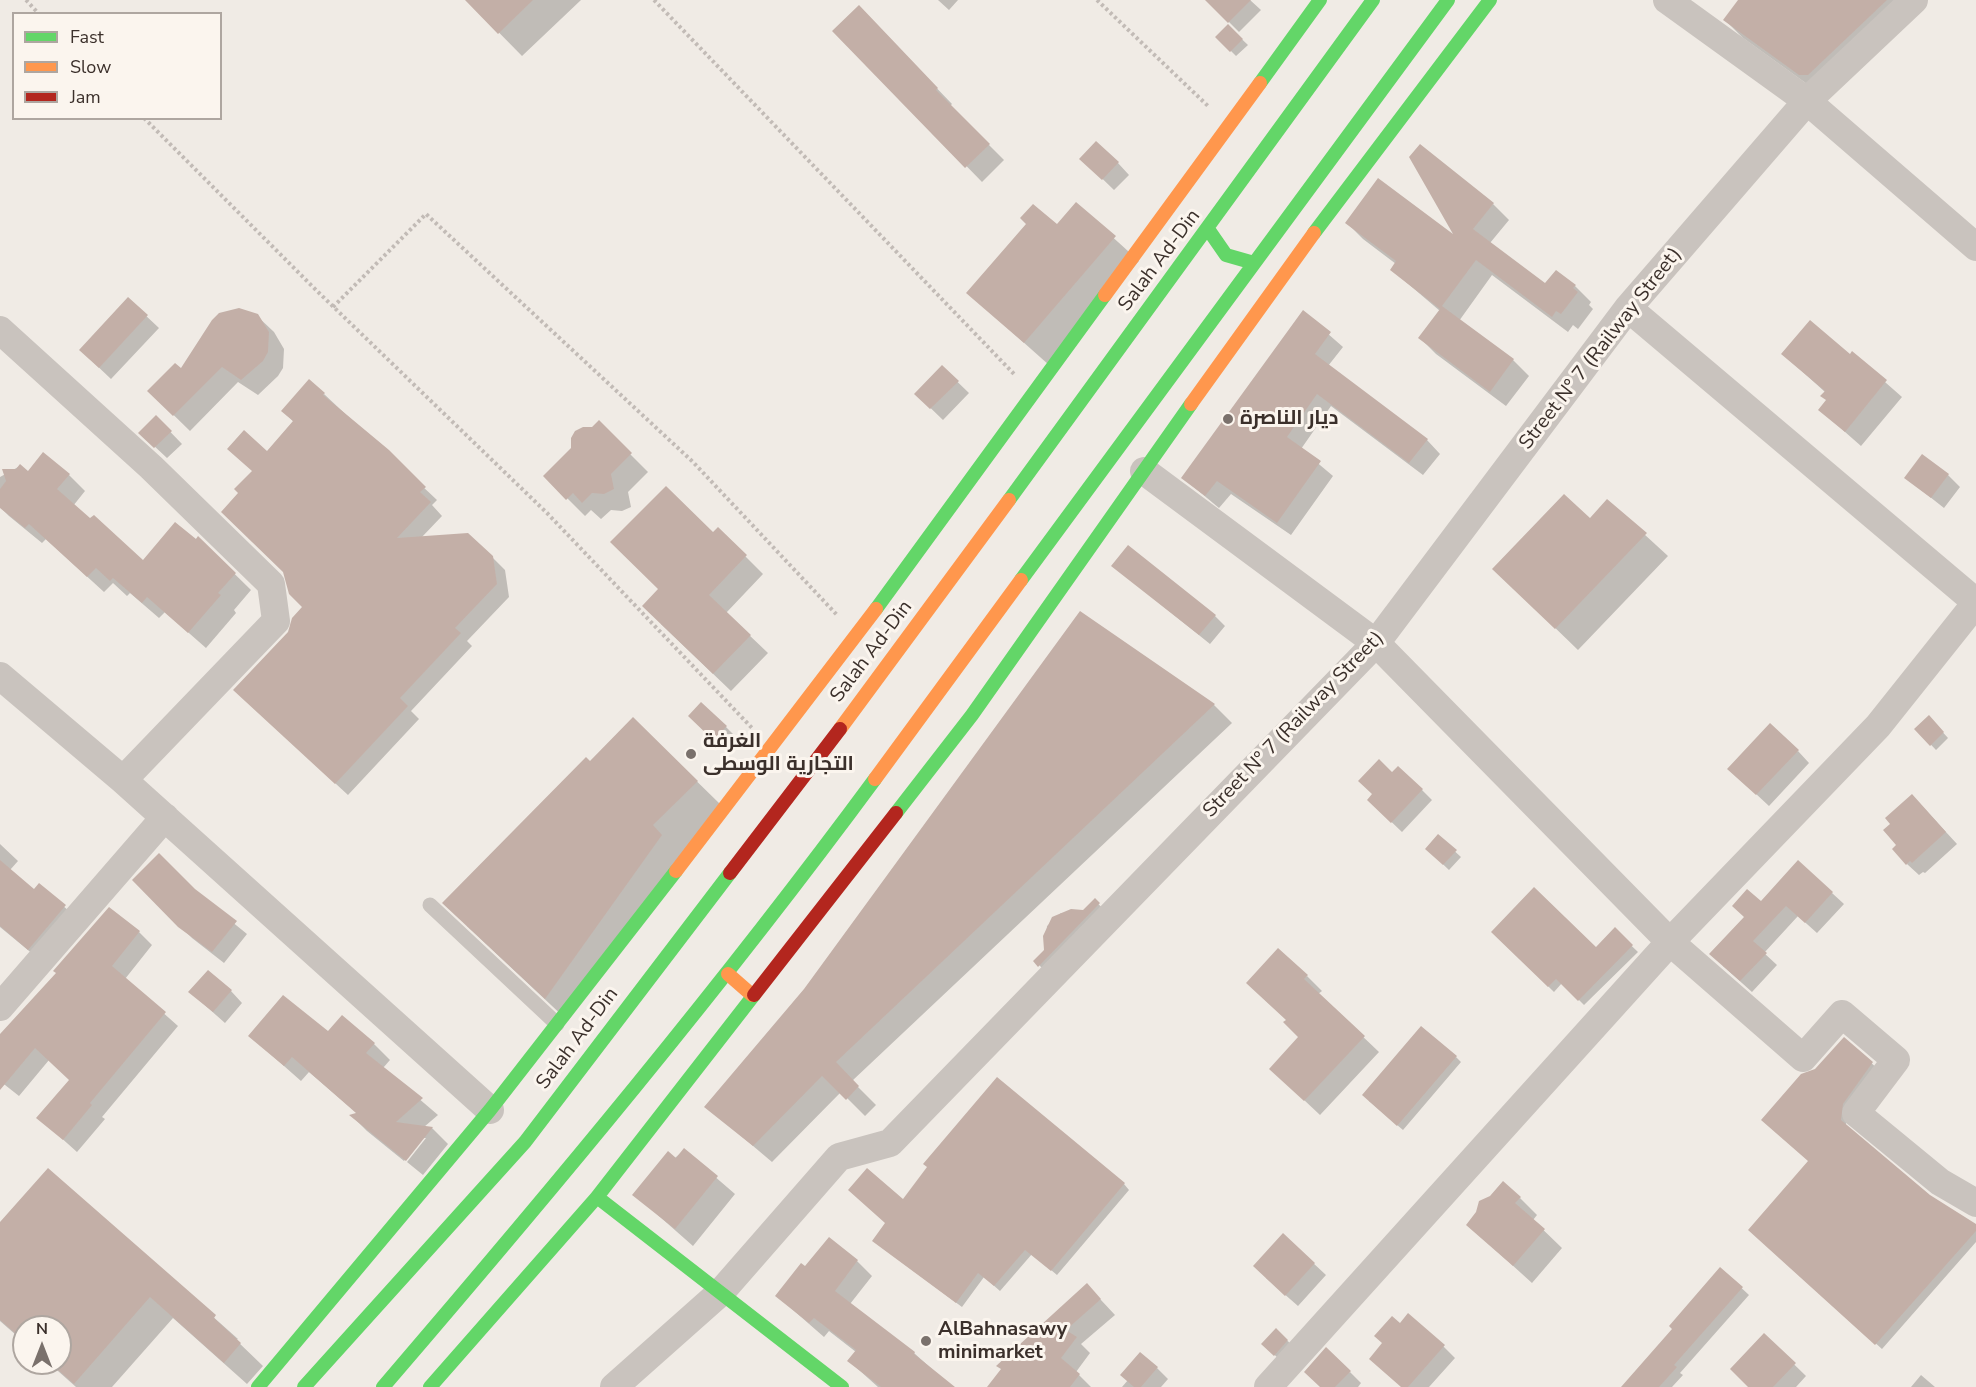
<!DOCTYPE html>
<html>
<head>
<meta charset="utf-8">
<style>
	body { margin:0 }
	#map { position:relative; width:1976px; height:1387px; overflow:hidden; background:#f0ebe5; font-family:"Nunito Sans",sans-serif }
	canvas { display:block }
	.legend { position:absolute; left:12px; top:12px; width:210px; height:108px; box-sizing:border-box; background:#fbf5ee; border:2px solid #aea6a0; margin:0; padding:8px 10px; list-style:none; font-size:18px; color:#3b302b }
	.legend li { display:flex; align-items:center; gap:12px; height:30px }
	.legend b { width:30px; border:2px solid #aea6a0 }
	.north { position:absolute; left:12px; top:1315px; width:60px; height:60px; box-sizing:border-box; background:#fbf5ee; border:2px solid #aea6a0; border-radius:50%; rotate:0deg; font-size:16px; font-weight:700; line-height:24px; text-align:center; color:#3b302b }
	.north::after { content:''; display:block; margin:auto; width:21px; height:27px; background:#7a716c; clip-path:polygon(50% 0,100% 100%,50% 72%,0 100%) }
</style>
</head>
<body>
<div id="map">
<canvas width="1976" height="1387"></canvas>
<ul class="legend">
<li><b style="height:8px;background:#63d668"></b>Fast</li>
<li><b style="height:8px;background:#ff974d"></b>Slow</li>
<li><b style="height:8px;background:#b3261e"></b>Jam</li>
</ul>
<div class="north">N</div>
</div>
<script>
const context = document.querySelector('canvas').getContext('2d');
context.lineJoin = 'round';
function fillPath(path, color) { context.fillStyle = color; context.fill(path, 'evenodd'); }
function strokePath(path, color, width, dash) { context.strokeStyle = color; context.lineWidth = width; context.lineCap = dash ? 'butt' : 'round'; context.setLineDash(dash || []); context.stroke(path); }
function write(font, color, halo, rows, align = 'center') {
  context.font = font + ' "Nunito Sans",Cairo,sans-serif'; context.lineWidth = 6; context.setLineDash([]); context.textBaseline = 'middle'; context.strokeStyle = halo; context.fillStyle = color; for (const [text, x, y, turn = 0] of rows) {
    context.save(); context.translate(x, y); context.rotate((+turn || 0) * Math.PI / 180); context.textAlign = isNaN(turn) ? turn : align; if (halo) context.strokeText(text, 0, 0); context.fillText(text, 0, 0); context.restore();
  }
}
fillPath(new Path2D(`
	M 467,0 L 581,0 L 522,56 Z
	M 938,0 L 958,0 L 949,10 Z
	M 1207,0 L 1250,0 L 1261,10 L 1239,32 Z
	M 1740,0 L 1921,0 L 1818,92 L 1743,38 L 1725,20 Z
	M 874,23 L 952,104 L 950,106 L 1004,160 L 982,182 L 835,31 Z
	M 1228,26 L 1248,45 L 1236,56 L 1217,37 Z
	M 1082,159 L 1118,163 L 1129,175 L 1114,190 Z
	M 1076,204 L 1139,261 L 1049,365 L 968,293 L 1057,226 Z
	M 1493,204 L 1509,220 L 1490,243 L 1546,286 L 1575,286 L 1591,302 L 1589,305 L 1593,309 L 1578,329 L 1573,325 L 1568,332 L 1492,275 L 1459,321 L 1513,360 L 1529,376 L 1506,406 L 1436,354 L 1420,338 L 1440,311 L 1392,270 L 1396,264 L 1363,239 L 1347,223 L 1458,240 Z
	M 128,299 L 159,328 L 111,379 L 92,361 Z
	M 1303,312 L 1343,347 L 1328,366 L 1427,440 L 1440,454 L 1423,475 L 1331,406 L 1301,449 L 1333,476 L 1291,535 L 1231,494 L 1219,508 L 1183,478 Z
	M 257,316 L 274,332 L 284,349 L 283,368 L 278,376 L 258,395 L 238,382 L 190,431 L 149,391 Z
	M 1852,353 L 1902,397 L 1861,446 L 1820,410 L 1828,401 L 1825,392 L 1783,354 L 1850,356 Z
	M 942,367 L 969,393 L 943,420 L 916,394 Z
	M 324,394 L 437,500 L 432,505 L 442,516 L 421,538 L 492,557 L 505,570 L 509,597 L 467,641 L 472,646 L 411,711 L 419,719 L 348,795 L 247,702 L 307,613 L 240,493 L 267,453 L 294,422 L 283,411 Z
	M 156,417 L 182,444 L 167,458 L 152,444 Z
	M 599,423 L 648,472 L 628,492 L 631,507 L 622,511 L 611,510 L 601,519 L 591,510 L 585,516 L 545,476 Z
	M 20,466 L 28,473 L 69,475 L 85,491 L 73,506 L 143,562 L 198,538 L 251,590 L 234,610 L 236,613 L 206,648 L 165,612 L 159,618 L 130,593 L 127,596 L 113,583 L 104,592 L 46,539 L 42,543 L 9,516 L 0,507 L 0,477 Z
	M 1948,475 L 1960,487 L 1944,508 L 1906,478 Z
	M 1608,501 L 1668,556 L 1578,650 L 1517,591 Z
	M 718,529 L 763,574 L 726,613 L 768,653 L 731,691 L 661,624 L 660,589 Z
	M 1113,566 L 1215,616 L 1225,626 L 1210,644 Z
	M 1080,613 L 1214,705 L 1232,723 L 852,1081 L 876,1105 L 865,1116 L 841,1092 L 772,1162 L 707,1107 L 805,990 Z
	M 1929,717 L 1948,738 L 1936,750 L 1916,729 Z
	M 633,719 L 720,804 L 568,1021 L 467,926 L 590,763 Z
	M 726,727 L 737,738 L 726,750 L 701,728 Z
	M 1798,751 L 1809,763 L 1769,806 L 1741,780 Z
	M 1392,775 L 1422,790 L 1432,800 L 1402,832 L 1379,810 Z
	M 1923,807 L 1957,844 L 1925,873 L 1923,872 L 1919,875 L 1907,864 Z
	M 1438,836 L 1461,857 L 1449,870 L 1427,849 Z
	M 0,844 L 18,861 L 10,870 L 34,891 L 39,885 L 77,918 L 40,960 L 0,927 Z
	M 134,880 L 194,891 L 247,934 L 224,963 L 192,938 Z
	M 1832,893 L 1844,904 L 1817,933 L 1798,916 L 1764,953 L 1777,965 L 1752,992 L 1723,966 L 1761,904 Z
	M 1095,901 L 1111,916 L 1051,977 L 1035,961 L 1045,950 L 1047,926 L 1061,913 L 1084,912 Z
	M 1615,930 L 1638,952 L 1584,1005 L 1562,983 L 1554,992 L 1493,932 L 1596,949 Z
	M 139,932 L 152,945 L 125,979 L 178,1026 L 102,1117 L 105,1119 L 77,1152 L 39,1118 L 70,1080 L 49,1060 L 19,1096 L 0,1081 L 0,1036 L 57,973 Z
	M 1307,976 L 1322,991 L 1318,994 L 1379,1052 L 1320,1115 L 1286,1083 L 1300,1037 L 1287,1020 L 1263,998 Z
	M 231,991 L 242,1003 L 225,1023 L 190,992 Z
	M 328,1033 L 374,1044 L 390,1060 L 383,1068 L 438,1115 L 424,1127 L 432,1128 L 448,1144 L 423,1175 L 407,1162 L 426,1138 L 422,1138 L 404,1161 L 367,1131 L 352,1116 L 358,1114 L 309,1072 L 301,1081 L 250,1036 Z
	M 1844,1039 L 1878,1069 L 1847,1109 L 1846,1126 L 1929,1196 L 1976,1227 L 1976,1242 L 1882,1349 L 1755,1235 L 1810,1161 L 1816,1071 Z
	M 1456,1057 L 1461,1062 L 1403,1130 L 1369,1101 Z
	M 684,1150 L 735,1194 L 693,1246 L 634,1194 Z
	M 48,1170 L 238,1339 L 236,1340 L 263,1366 L 247,1384 L 173,1318 L 112,1387 L 76,1387 L 49,1363 L 60,1363 L 60,1327 L 24,1327 L 24,1342 L 0,1321 L 0,1224 Z
	M 1124,1184 L 1129,1190 L 1057,1275 L 1032,1254 L 1000,1291 L 984,1277 L 962,1307 L 880,1246 L 903,1201 Z
	M 1520,1198 L 1537,1215 L 1533,1220 L 1562,1248 L 1532,1283 L 1468,1225 Z
	M 1283,1235 L 1326,1275 L 1298,1306 L 1266,1278 Z
	M 857,1261 L 872,1276 L 850,1304 L 914,1353 L 952,1387 L 878,1387 L 849,1361 L 856,1352 L 829,1331 L 824,1337 L 777,1296 L 805,1268 Z
	M 1721,1269 L 1749,1295 L 1680,1373 L 1683,1375 L 1672,1387 L 1623,1387 L 1674,1329 Z
	M 1087,1285 L 1115,1315 L 1081,1344 L 1090,1353 L 1076,1372 L 1091,1387 L 989,1387 Z
	M 1400,1325 L 1443,1346 L 1455,1358 L 1429,1387 L 1401,1387 Z
	M 1276,1330 L 1293,1346 L 1280,1360 L 1263,1344 Z
	M 1764,1335 L 1806,1376 L 1796,1387 L 1750,1387 Z
	M 1157,1368 L 1168,1379 L 1161,1387 L 1122,1387 L 1128,1380 Z
	M 1350,1372 L 1361,1383 L 1358,1387 L 1322,1387 Z
	M 1921,1375 L 1935,1387 L 1911,1387 Z`), '#0003');
fillPath(new Path2D(`
	M 465,0 L 533,0 L 498,34 Z
	M 1205,0 L 1251,0 L 1228,23 Z
	M 1738,0 L 1887,0 L 1808,75 L 1799,75 L 1723,20 Z
	M 859,5 L 938,88 L 936,90 L 990,144 L 965,168 L 832,31 Z
	M 1228,24 L 1243,39 L 1230,52 L 1215,37 Z
	M 1096,141 L 1119,162 L 1102,180 L 1079,159 Z
	M 1420,144 L 1494,203 L 1473,229 L 1545,283 L 1556,270 L 1576,285 L 1573,288 L 1578,292 L 1561,314 L 1556,311 L 1552,317 L 1476,260 L 1442,306 L 1514,359 L 1490,392 L 1418,338 L 1440,309 L 1390,270 L 1396,261 L 1345,223 L 1378,178 L 1453,234 L 1409,157 Z
	M 1076,202 L 1116,236 L 1024,343 L 966,293 L 1026,224 L 1020,218 L 1033,204 L 1057,224 Z
	M 128,297 L 148,315 L 99,368 L 79,350 Z
	M 239,308 L 258,314 L 269,332 L 268,352 L 263,361 L 241,380 L 222,367 L 173,416 L 147,391 L 175,363 L 181,368 L 212,320 L 219,313 Z
	M 1303,310 L 1331,332 L 1315,354 L 1428,439 L 1409,463 L 1317,394 L 1287,437 L 1321,461 L 1277,523 L 1217,481 L 1205,496 L 1181,478 Z
	M 1810,320 L 1850,354 L 1852,351 L 1887,380 L 1845,432 L 1818,410 L 1826,400 L 1820,396 L 1825,391 L 1781,354 Z
	M 942,365 L 959,381 L 930,409 L 914,394 Z
	M 309,379 L 325,393 L 323,395 L 389,450 L 426,487 L 420,492 L 431,502 L 397,538 L 468,533 L 493,556 L 497,584 L 455,628 L 461,633 L 400,698 L 408,706 L 335,784 L 233,690 L 288,632 L 292,618 L 302,607 L 289,594 L 283,572 L 221,512 L 238,493 L 234,489 L 252,471 L 227,449 L 244,430 L 267,451 L 293,421 L 281,411 Z
	M 156,415 L 172,431 L 154,448 L 138,433 Z
	M 599,420 L 632,453 L 611,474 L 614,489 L 604,494 L 592,493 L 582,503 L 573,493 L 566,500 L 543,476 L 571,448 L 571,438 L 575,431 L 583,427 L 592,427 Z
	M 43,452 L 70,474 L 57,489 L 90,518 L 94,515 L 143,560 L 175,522 L 196,539 L 198,536 L 236,573 L 218,593 L 221,595 L 188,633 L 147,597 L 142,603 L 113,578 L 110,581 L 96,568 L 87,577 L 29,524 L 25,528 L 0,508 L 0,489 L 6,481 L 2,469 L 16,469 L 20,464 L 28,471 Z
	M 1922,454 L 1949,474 L 1931,498 L 1904,478 Z
	M 666,486 L 713,532 L 718,527 L 747,555 L 709,595 L 751,635 L 713,674 L 642,606 L 658,589 L 610,542 Z
	M 1564,494 L 1590,518 L 1607,499 L 1647,533 L 1555,629 L 1492,569 Z
	M 1128,545 L 1216,615 L 1199,635 L 1111,566 Z
	M 1080,611 L 1215,704 L 836,1062 L 859,1086 L 846,1100 L 822,1076 L 753,1146 L 704,1107 L 804,989 Z
	M 701,702 L 727,726 L 713,740 L 688,716 Z
	M 1929,715 L 1944,732 L 1930,746 L 1914,729 Z
	M 633,717 L 698,781 L 653,825 L 662,835 L 545,999 L 442,903 L 586,757 L 590,761 Z
	M 1770,723 L 1799,750 L 1756,795 L 1727,769 Z
	M 1379,759 L 1392,772 L 1398,766 L 1423,789 L 1391,823 L 1367,800 L 1372,794 L 1358,781 Z
	M 1912,794 L 1946,832 L 1912,863 L 1910,861 L 1906,865 L 1892,849 L 1896,845 L 1883,830 L 1890,824 L 1885,818 Z
	M 1438,834 L 1457,850 L 1443,865 L 1425,849 Z
	M 159,853 L 195,889 L 237,921 L 212,952 L 178,927 L 132,880 Z
	M 0,860 L 34,889 L 39,883 L 66,905 L 28,950 L 0,926 Z
	M 1798,860 L 1833,892 L 1805,923 L 1786,906 L 1753,941 L 1767,953 L 1740,981 L 1709,954 L 1744,917 L 1732,906 L 1747,889 L 1761,901 Z
	M 1534,887 L 1596,947 L 1615,927 L 1633,945 L 1578,1001 L 1556,979 L 1548,987 L 1491,932 Z
	M 1095,898 L 1100,903 L 1038,967 L 1033,961 L 1044,950 L 1043,936 L 1052,917 L 1071,909 L 1083,910 Z
	M 109,907 L 140,931 L 112,966 L 166,1012 L 90,1103 L 92,1105 L 63,1140 L 36,1118 L 69,1080 L 35,1048 L 0,1090 L 0,1034 L 56,973 L 53,971 Z
	M 1278,948 L 1308,975 L 1304,979 L 1365,1036 L 1304,1101 L 1269,1069 L 1298,1037 L 1283,1022 L 1286,1020 L 1246,983 Z
	M 208,970 L 232,990 L 213,1012 L 188,992 Z
	M 283,995 L 328,1031 L 342,1015 L 375,1043 L 366,1053 L 423,1098 L 396,1122 L 433,1127 L 406,1161 L 349,1115 L 356,1113 L 292,1057 L 284,1066 L 248,1036 Z
	M 1421,1026 L 1457,1056 L 1397,1126 L 1362,1095 Z
	M 1844,1037 L 1873,1062 L 1843,1104 L 1841,1120 L 1930,1195 L 1976,1224 L 1976,1231 L 1875,1345 L 1748,1230 L 1808,1161 L 1761,1120 L 1801,1074 L 1815,1069 Z
	M 997,1077 L 1125,1183 L 1051,1271 L 1025,1250 L 994,1286 L 978,1273 L 956,1303 L 872,1241 L 885,1223 L 848,1190 L 867,1168 L 903,1199 L 927,1167 L 923,1164 Z
	M 684,1148 L 718,1176 L 675,1229 L 632,1195 L 668,1151 L 676,1158 Z
	M 48,1168 L 216,1315 L 214,1318 L 241,1343 L 224,1363 L 150,1297 L 74,1384 L 50,1363 L 60,1363 L 60,1327 L 24,1327 L 24,1341 L 0,1320 L 0,1222 Z
	M 1503,1181 L 1521,1197 L 1515,1203 L 1545,1229 L 1513,1266 L 1466,1225 L 1476,1212 L 1479,1201 L 1490,1196 Z
	M 1283,1233 L 1315,1263 L 1285,1296 L 1253,1266 Z
	M 829,1237 L 858,1260 L 835,1291 L 915,1352 L 914,1354 L 955,1387 L 881,1387 L 847,1361 L 856,1350 L 814,1318 L 809,1323 L 775,1296 L 801,1263 L 805,1266 Z
	M 1720,1267 L 1743,1287 L 1674,1365 L 1677,1367 L 1659,1387 L 1621,1387 L 1672,1329 L 1669,1326 Z
	M 1087,1283 L 1101,1299 L 1066,1330 L 1077,1337 L 1061,1358 L 1080,1374 L 1070,1387 L 987,1387 L 1001,1369 L 996,1366 Z
	M 1408,1313 L 1445,1345 L 1408,1387 L 1401,1387 L 1369,1359 L 1382,1343 L 1374,1336 L 1392,1316 L 1400,1323 Z
	M 1276,1328 L 1288,1340 L 1274,1356 L 1261,1344 Z
	M 1764,1333 L 1796,1363 L 1773,1387 L 1748,1387 L 1730,1369 Z
	M 1326,1347 L 1351,1371 L 1335,1387 L 1320,1387 L 1304,1372 Z
	M 1140,1352 L 1158,1367 L 1141,1387 L 1134,1387 L 1120,1375 Z`), '#c3afa7');
strokePath(new Path2D(`
	M 26,0 L 39,14
	M 654,0 L 1014,374
	M 1097,0 L 1208,106
	M 144,118 L 317,291 L 547,513 L 752,728
	M 333,307 L 426,214 L 693,462 L 837,615`), '#c2bbb6', 4, [3, 3]);
strokePath(new Path2D(`
	M 430,905 L 557,1024`), '#c9c3be', 15);
strokePath(new Path2D(`
	M 1667,0 L 1807,101 L 1976,247
	M 1628,308 L 1976,602
	M 0,330 L 151,467 L 271,584 L 276,621 L 123,780
	M 1144,471 L 1376,643 L 1670,942 L 1803,1058 L 1842,1014 L 1896,1060 L 1856,1113 L 1940,1182 L 1976,1203
	M 0,676 L 123,780 L 490,1110
	M 0,1007 L 165,817
	M 614,1387 L 721,1292 L 839,1157 L 890,1143 L 1376,643 L 1628,308 L 1807,101 L 1914,0
	M 1268,1387 L 1670,942 L 1878,726 L 1976,603`), '#c9c3be', 28);
strokePath(new Path2D(`
	M 1260,83 L 1320,0
	M 1208,229 L 1226,255 L 1254,263
	M 1314,233 L 1490,0
	M 1009,500 L 1373,0
	M 1021,580 L 1448,0
	M 876,609 L 1105,295
	M 896,813 L 972,715 L 1191,404
	M 597,1197 L 842,1387
	M 258,1387 L 490,1110 L 676,871
	M 304,1387 L 525,1142 L 730,873
	M 383,1387 C 553,1189 720,989 875,779
	M 430,1387 L 597,1197 L 754,995`), '#63d668', 14);
strokePath(new Path2D(`
	M 1105,295 L 1260,83
	M 1191,404 L 1314,233
	M 840,729 L 1009,500
	M 875,779 L 1021,580
	M 676,871 L 876,609
	M 728,974 L 752,995`), '#ff974d', 14);
strokePath(new Path2D(`
	M 730,873 L 840,729
	M 754,995 L 896,813`), '#b3261e', 14);
for (const [x, y, r, color] of [
	[1228,419,6,"#7a716c"],
	[691,754,6,"#7a716c"],
	[926,1341,6,"#7a716c"]
]) { const dot = new Path2D(); dot.arc(x, y, r, 0, 2 * Math.PI); context.fillStyle = color; context.fill(dot); strokePath(dot, '#fbf5ee', 2); }
write('20px', '#3b302b', '#fbf5ee', [
	["Salah Ad-Din",1160,261,-53],
	["Street N° 7 (Railway Street)",1601,349,-52],
	["Salah Ad-Din",872,652,-53],
	["Street N° 7 (Railway Street)",1294,725,-46],
	["Salah Ad-Din",578,1039,-53]
]);
write('bold 20px', '#3b302b', '#fbf5ee', [
	["ديار الناصرة",1240,419],
	["الغرفة",703,742],
	["التجارية الوسطى",703,765],
	["AlBahnasawy",938,1330],
	["minimarket",938,1353]
], 'left');
</script>
</body>
</html>
